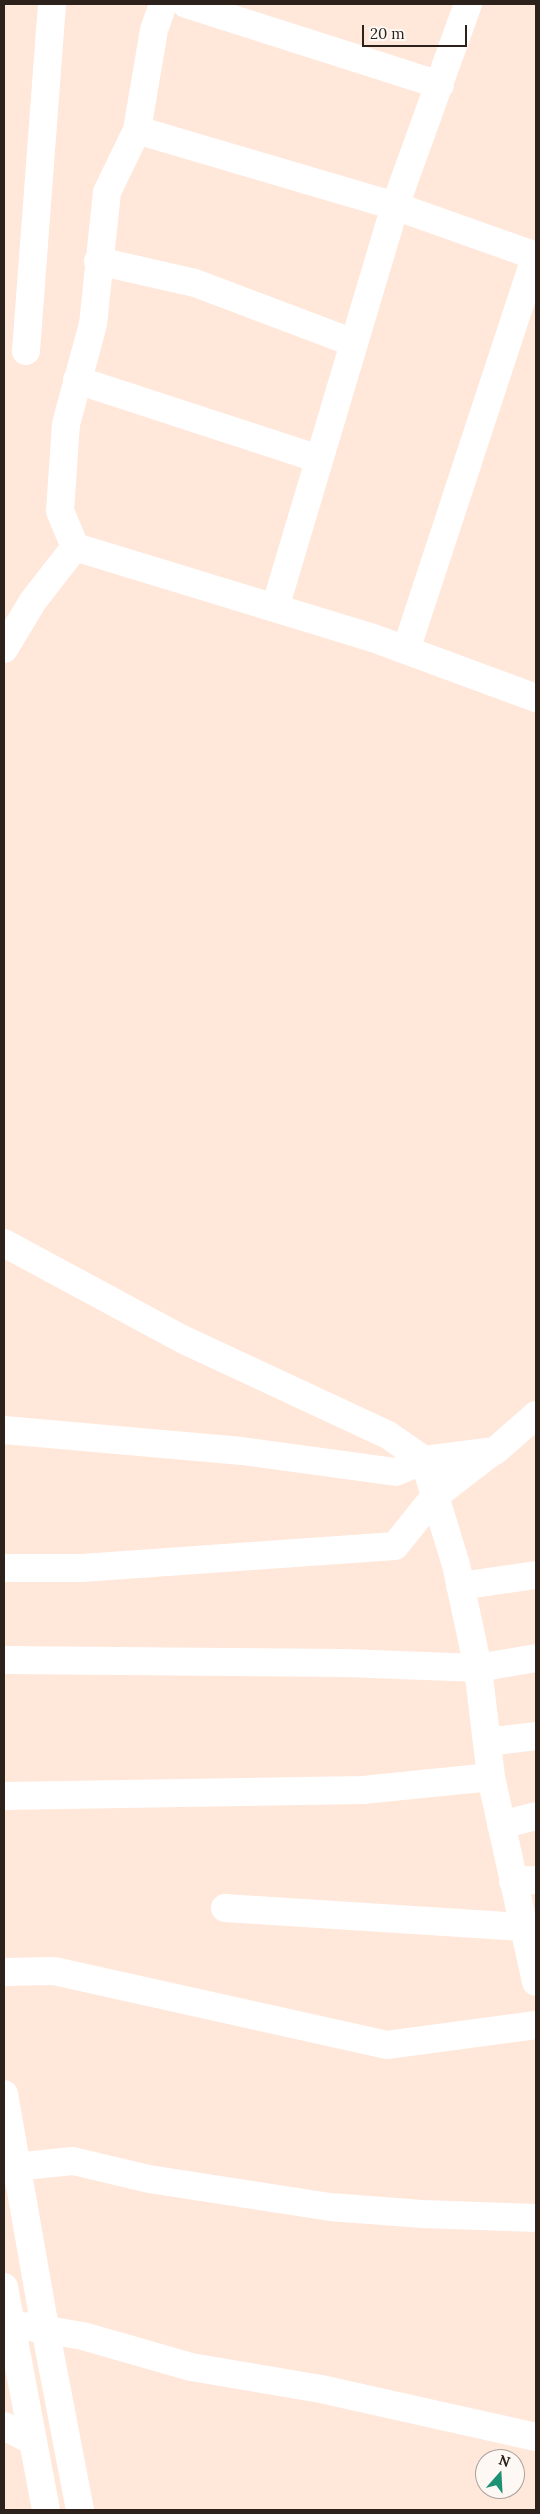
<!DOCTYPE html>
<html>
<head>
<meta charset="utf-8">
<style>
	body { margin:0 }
	#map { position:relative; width:540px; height:2514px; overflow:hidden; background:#ffe7d9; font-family:Lora,serif }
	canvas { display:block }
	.frame { position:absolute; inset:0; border:5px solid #2c211b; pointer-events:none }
	.north { position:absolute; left:475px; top:2449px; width:50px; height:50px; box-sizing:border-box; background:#fef8f4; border:1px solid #aaa29d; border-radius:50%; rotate:19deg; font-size:14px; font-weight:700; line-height:20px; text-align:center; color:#2c211b }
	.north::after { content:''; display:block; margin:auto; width:18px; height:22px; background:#1d9174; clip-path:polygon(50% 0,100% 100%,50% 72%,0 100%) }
	.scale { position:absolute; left:362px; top:25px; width:105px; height:22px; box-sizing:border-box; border:2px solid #2c211b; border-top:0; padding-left:6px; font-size:15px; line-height:18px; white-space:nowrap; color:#2c211b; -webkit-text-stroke:4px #fef8f4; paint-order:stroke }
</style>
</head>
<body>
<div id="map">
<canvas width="540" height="2514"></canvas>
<div class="frame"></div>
<div class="north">N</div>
<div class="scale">20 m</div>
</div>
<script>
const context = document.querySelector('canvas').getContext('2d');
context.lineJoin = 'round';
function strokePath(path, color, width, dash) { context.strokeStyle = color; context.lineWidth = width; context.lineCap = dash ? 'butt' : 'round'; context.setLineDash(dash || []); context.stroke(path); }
strokePath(new Path2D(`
	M 186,4 L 440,85
	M 137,130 L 395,206 L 536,256
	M 98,261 L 195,283 L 354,343
	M 26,351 L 52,4
	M 77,380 L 319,459
	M 75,547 L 60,511 L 66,424 L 93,324 L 107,192 L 137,130 L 154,30 L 163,4
	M 275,608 L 395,206 L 468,4
	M 4,649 L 33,601 L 75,547 L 373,638 L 536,698
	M 406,650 L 536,255
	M 4,1243 L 182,1339 L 388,1435 L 424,1460 L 456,1565 L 478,1668 L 491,1777 L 536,1982
	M 4,1430 L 242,1451 L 396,1472 L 424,1460 L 495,1451 L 536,1415
	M 4,1568 L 82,1568 L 395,1546 L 435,1496 L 492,1452
	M 460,1586 L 536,1575
	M 4,1660 L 346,1663 L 478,1668 L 536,1658
	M 487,1742 L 536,1736
	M 4,1796 L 363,1790 L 491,1777
	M 501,1825 L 536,1816
	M 513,1881 L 536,1880
	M 225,1908 L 523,1927
	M 4,1972 L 54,1971 L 387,2045 L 536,2025
	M 4,2168 L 73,2161 L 149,2179 L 330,2207 L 422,2214 L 536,2218
	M 11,2324 L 83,2336 L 191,2367 L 321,2389 L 536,2437
	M 4,2426 L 33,2441`), '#fff', 28);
strokePath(new Path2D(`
	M 4,2094 L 45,2328 L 80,2510
	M 4,2287 L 46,2510`), '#fff', 28);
</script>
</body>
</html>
